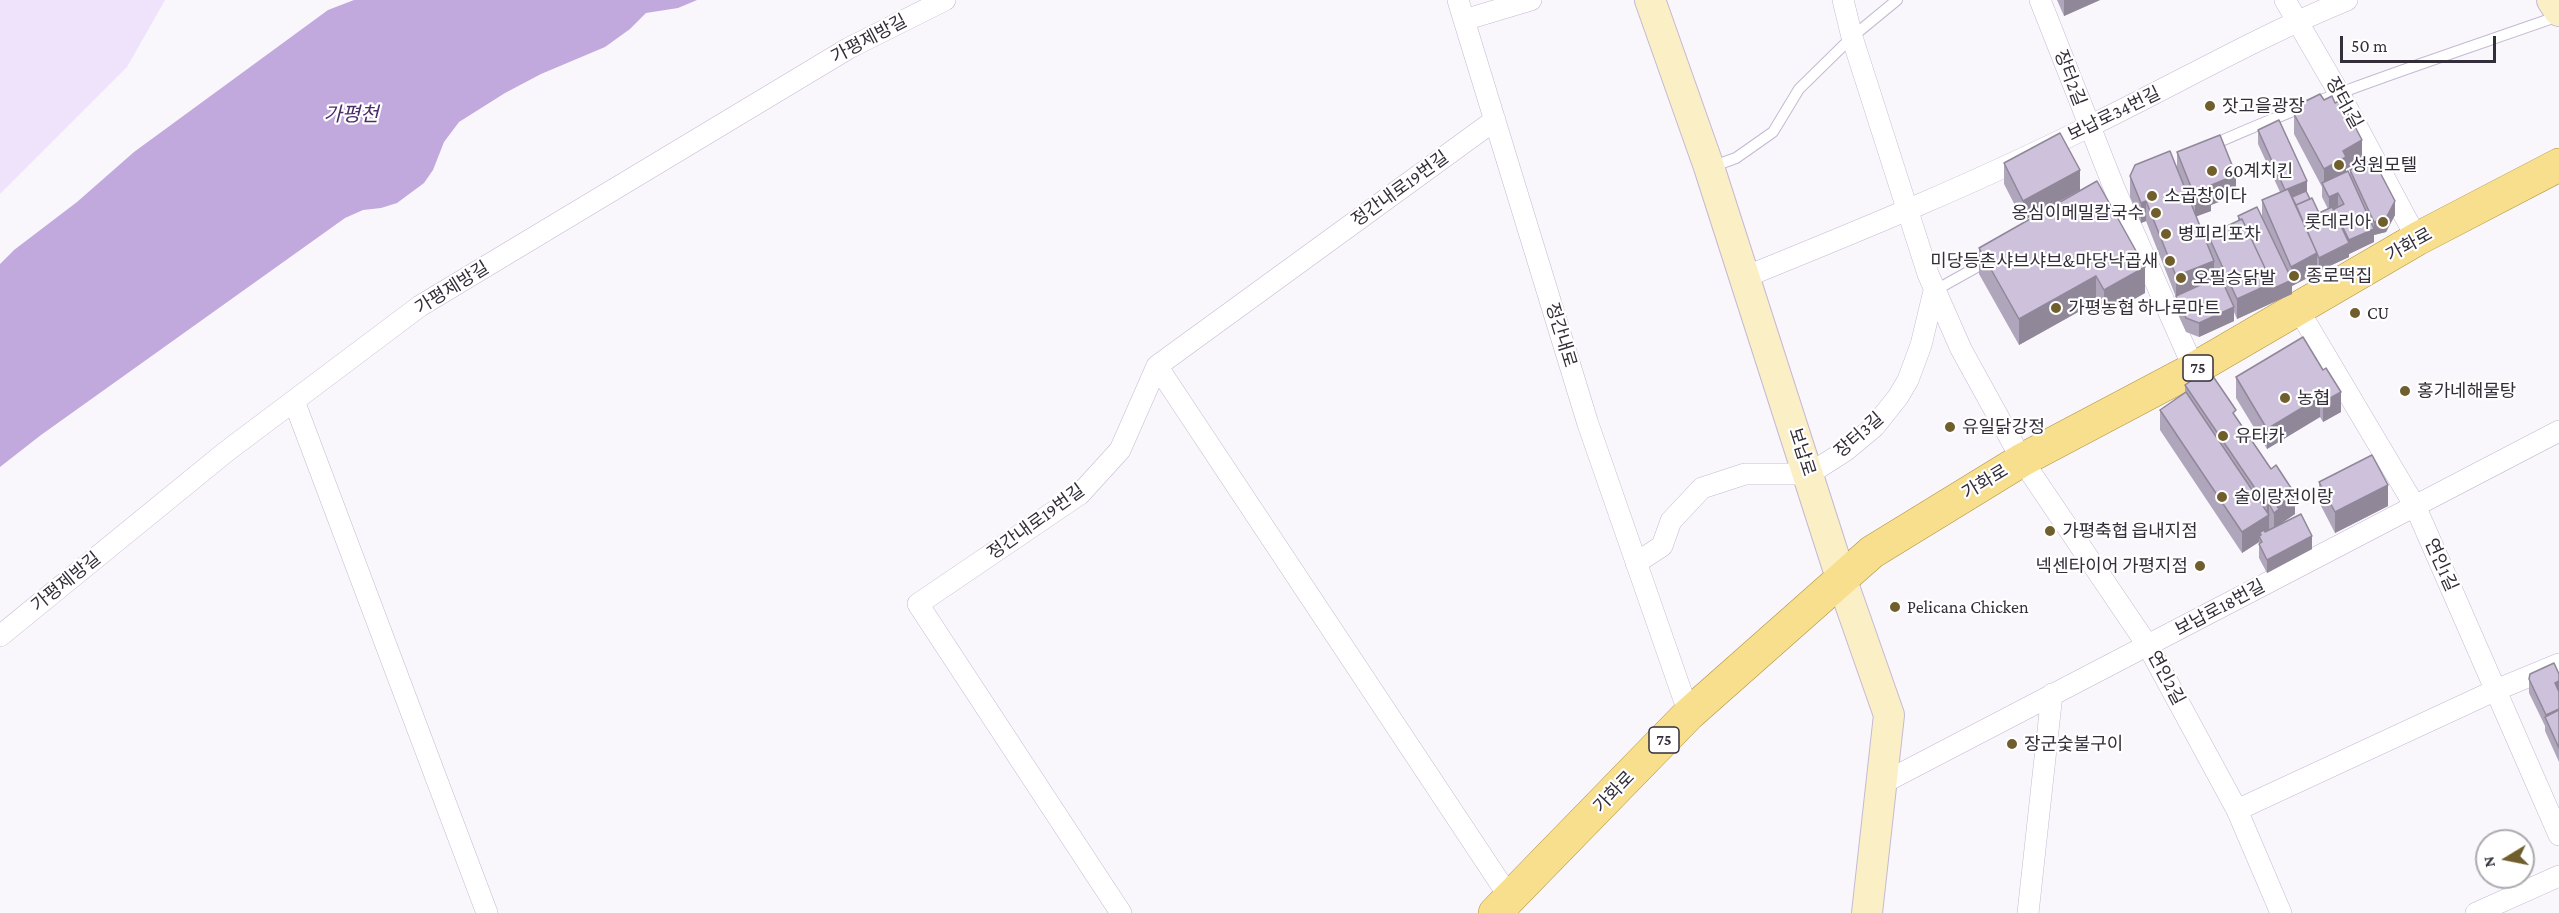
<!DOCTYPE html>
<html>
<head>
<meta charset="utf-8">
<style>
	body { margin:0 }
	#map { position:relative; width:2559px; height:913px; overflow:hidden; background:#f9f7fc; font-family:"Crimson Pro",serif }
	canvas { display:block }
	.north { position:absolute; left:2475px; top:829px; width:60px; height:60px; box-sizing:border-box; background:#fff; border:2px solid #adabb0; border-radius:50%; rotate:260deg; font-size:16px; font-weight:700; line-height:24px; text-align:center; color:#332e39 }
	.north::after { content:''; display:block; margin:auto; width:21px; height:27px; background:#705f2d; clip-path:polygon(50% 0,100% 100%,50% 72%,0 100%) }
	.scale { position:absolute; left:2340px; top:36px; width:156px; height:27px; box-sizing:border-box; border:3px solid #332e39; border-top:0; padding-left:8px; font-size:18px; line-height:21px; white-space:nowrap; color:#332e39; -webkit-text-stroke:4px #fff; paint-order:stroke }
</style>
</head>
<body>
<div id="map">
<canvas width="2559" height="913"></canvas>
<div class="north">N</div>
<div class="scale">50 m</div>
</div>
<script>
const context = document.querySelector('canvas').getContext('2d');
context.lineJoin = 'round';
function fillPath(path, color) { context.fillStyle = color; context.fill(path, 'evenodd'); }
function strokePath(path, color, width, dash) { context.strokeStyle = color; context.lineWidth = width; context.lineCap = dash ? 'butt' : 'round'; context.setLineDash(dash || []); context.stroke(path); }
function write(font, color, halo, rows, align = 'center') {
  context.font = font + ' "Crimson Pro","Noto Sans KR",serif'; context.lineWidth = 4.5; context.setLineDash([]); context.textBaseline = 'middle'; context.strokeStyle = halo; context.fillStyle = color; for (const [text, x, y, turn = 0] of rows) {
    context.save(); context.translate(x, y); context.rotate((+turn || 0) * Math.PI / 180); context.textAlign = isNaN(turn) ? turn : align; if (halo) context.strokeText(text, 0, 0); context.fillText(text, 0, 0); context.restore();
  }
}
fillPath(new Path2D(`
	M 0,0 L 165,0 L 127,67 L 0,194 Z`), '#eee3fb');
fillPath(new Path2D(`
	M 354,0 L 697,0 L 678,8 L 646,13 L 630,29 L 605,47 L 541,74 L 505,93 L 459,122 L 444,142 L 433,170 L 424,183 L 397,203 L 381,208 L 363,210 L 345,218 L 41,435 L 0,467 L 0,264 L 14,250 L 77,202 L 134,152 L 328,10 Z`), '#c1a8dd');
const lane = new Path2D(`
	M 2210,146 C 2323,95 2442,57 2559,16
	M 1711,167 L 1736,158 L 1773,132 L 1799,89 L 1852,37 L 1897,0
	M 1934,291 L 1991,259`);
const street = new Path2D(`
	M 1458,0 L 1464,20
	M 1531,0 L 1464,20 L 1588,424 L 1689,714
	M 1843,0 L 1852,37 L 1928,274 L 1961,349 L 2022,460 L 2148,646 L 2237,810 L 2281,913
	M 2040,0 L 2115,190 L 2194,369
	M 2285,0 L 2339,93 L 2417,239
	M 1745,277 C 1861,230 1978,182 2090,126 C 2176,84 2259,36 2347,0
	M 2298,309 L 2416,508 L 2559,835
	M 1157,366 L 1510,898
	M 294,401 L 487,913
	M 1636,563 L 1662,546 L 1671,521 L 1702,488 L 1745,474 L 1809,474 L 1845,451 L 1874,427 L 1898,397 L 1908,380 L 1921,345 L 1934,291
	M 0,636 L 227,451 L 420,306 L 849,48 L 945,0
	M 1881,784 L 2559,431
	M 2237,810 L 2496,690 L 2559,664
	M 1121,913 L 918,604 L 1080,494 L 1120,450 L 1157,366 L 1495,120
	M 2028,913 L 2052,694
	M 2476,913 L 2559,876`);
const secondary = new Path2D(`
	M 1650,0 L 1709,167 L 1841,578 L 1889,715 L 1867,913
	M 2552,0 L 2559,11`);
const primary = new Path2D(`
	M 1495,913 L 1689,714 L 1872,552 L 2022,460 L 2194,369 L 2417,239 L 2559,165`);
strokePath(lane, '#c5b9d3', 12);
strokePath(street, '#c5b9d3', 22);
strokePath(secondary, '#c5b9d3', 32);
strokePath(primary, '#b0933e', 34);
strokePath(lane, '#fff', 10);
strokePath(street, '#fff', 21);
strokePath(secondary, '#fbefc6', 30);
strokePath(primary, '#f8df8d', 33);
fillPath(new Path2D(`
	M 2057,0 L 2100,0 L 2064,16 Z
	M 2324,100 L 2362,160 L 2346,169 L 2346,172 L 2350,176 L 2350,170 L 2395,215 L 2386,232 L 2374,235 L 2374,242 L 2349,254 L 2349,257 L 2319,271 L 2317,267 L 2317,273 L 2292,286 L 2292,294 L 2272,303 L 2272,302 L 2272,303 L 2237,319 L 2234,312 L 2234,321 L 2199,337 L 2186,332 L 2176,310 L 2176,296 L 2177,296 L 2176,297 L 2146,221 L 2141,223 L 2130,197 L 2130,176 L 2177,169 L 2177,152 L 2236,195 L 2211,205 L 2211,211 L 2196,216 L 2208,246 L 2208,235 L 2238,221 L 2238,216 L 2262,218 L 2262,200 L 2280,192 L 2258,144 L 2258,130 L 2307,194 L 2319,213 L 2328,209 L 2322,197 L 2322,187 L 2294,134 L 2294,114 L 2300,111 L 2300,104 ZM 2214,269 L 2218,277 L 2214,279 Z
	M 2004,163 L 2080,190 L 2023,221 L 2004,184 Z
	M 1979,248 L 2145,267 L 2145,293 L 2104,316 L 2096,302 L 2019,345 L 1979,274 Z
	M 2303,337 L 2341,412 L 2323,422 L 2320,417 L 2267,449 L 2236,398 L 2236,377 Z
	M 2185,385 L 2236,417 L 2295,514 L 2279,525 L 2312,549 L 2267,573 L 2259,558 L 2259,542 L 2242,553 L 2160,430 L 2160,410 L 2185,392 Z
	M 2319,482 L 2388,506 L 2335,533 L 2319,502 Z
	M 2559,674 L 2559,762 L 2545,731 L 2545,726 L 2529,693 L 2529,679 Z`), '#b0a6bc');
fillPath(new Path2D(`
	M 2064,0 L 2100,0 L 2064,16 Z
	M 2362,140 L 2362,160 L 2346,169 L 2346,177 L 2324,186 L 2324,169 L 2343,151 Z
	M 2080,170 L 2080,190 L 2023,221 L 2023,201 Z
	M 2236,175 L 2236,195 L 2211,205 L 2211,211 L 2195,217 L 2195,197 L 2209,186 Z
	M 2307,181 L 2307,194 L 2289,199 L 2285,190 Z
	M 2338,193 L 2338,206 L 2329,211 L 2329,197 Z
	M 2146,201 L 2146,221 L 2141,223 L 2141,203 Z
	M 2395,201 L 2395,215 L 2386,232 L 2374,235 L 2374,222 Z
	M 2374,229 L 2374,242 L 2349,254 L 2349,257 L 2319,271 L 2319,258 L 2349,244 L 2349,240 Z
	M 2317,253 L 2317,273 L 2292,286 L 2292,294 L 2272,303 L 2272,289 L 2291,280 L 2291,267 Z
	M 2214,261 L 2214,282 L 2176,297 L 2176,276 Z
	M 2145,267 L 2145,293 L 2104,316 L 2104,290 Z
	M 2096,276 L 2096,302 L 2019,345 L 2019,319 Z
	M 2272,283 L 2272,303 L 2237,319 L 2237,299 Z
	M 2234,307 L 2234,321 L 2199,337 L 2199,323 Z
	M 2341,392 L 2341,412 L 2323,422 L 2323,402 Z
	M 2320,397 L 2320,417 L 2267,449 L 2267,429 Z
	M 2388,485 L 2388,506 L 2335,533 L 2335,512 Z
	M 2295,494 L 2295,514 L 2279,525 L 2274,533 L 2274,513 L 2277,506 Z
	M 2269,504 L 2269,535 L 2261,535 L 2260,532 L 2259,542 L 2242,553 L 2242,532 L 2267,516 L 2267,506 Z
	M 2312,536 L 2312,549 L 2267,573 L 2267,560 Z
	M 2559,681 L 2559,694 L 2555,683 Z`), '#908799');
const building = new Path2D(`
	M 2320,94 L 2324,100 L 2332,96 L 2335,103 L 2341,100 L 2362,140 L 2343,151 L 2346,157 L 2324,169 L 2294,114 L 2303,109 L 2300,104 Z
	M 2279,120 L 2307,181 L 2285,190 L 2258,130 Z
	M 2060,133 L 2080,170 L 2023,201 L 2004,163 Z
	M 2220,135 L 2236,175 L 2209,186 L 2211,191 L 2195,197 L 2177,152 Z
	M 2170,151 L 2214,261 L 2176,276 L 2146,201 L 2141,203 L 2130,176 L 2135,165 Z
	M 2373,159 L 2395,201 L 2386,218 L 2374,222 L 2350,170 Z
	M 2348,171 L 2374,229 L 2349,240 L 2334,209 L 2344,204 L 2338,193 L 2329,197 L 2322,183 Z
	M 2097,181 L 2145,267 L 2104,290 L 2096,276 L 2019,319 L 1979,248 Z
	M 2288,189 L 2317,253 L 2291,267 L 2262,200 Z
	M 2306,191 L 2310,199 L 2296,205 L 2292,197 Z
	M 2312,198 L 2319,213 L 2332,207 L 2349,243 L 2319,258 L 2296,205 Z
	M 2257,207 L 2292,280 L 2272,289 L 2272,283 L 2242,219 L 2240,220 L 2238,216 Z
	M 2242,219 L 2272,283 L 2237,299 L 2208,235 Z
	M 2220,276 L 2234,307 L 2199,323 L 2186,318 L 2176,296 Z
	M 2303,337 L 2323,370 L 2326,368 L 2341,392 L 2323,402 L 2320,397 L 2267,429 L 2236,377 Z
	M 2208,369 L 2236,410 L 2233,413 L 2271,469 L 2276,465 L 2295,494 L 2277,506 L 2279,509 L 2274,513 L 2269,504 L 2267,506 L 2185,385 Z
	M 2186,392 L 2269,515 L 2242,532 L 2160,410 Z
	M 2372,455 L 2388,485 L 2335,512 L 2319,482 Z
	M 2301,514 L 2312,536 L 2267,560 L 2259,544 L 2262,542 L 2259,536 L 2261,535 L 2260,532 L 2264,530 L 2265,532 Z
	M 2554,663 L 2559,674 L 2559,681 L 2555,683 L 2559,692 L 2559,709 L 2546,715 L 2529,679 L 2530,674 Z
	M 2559,710 L 2559,748 L 2545,717 Z`);
fillPath(building, '#cdc1db');
strokePath(building, '#908799', 1.5);
for (const [x, y, r, color] of [
	[2210,106,6,"#705f2d"],
	[2339,165,6,"#705f2d"],
	[2212,171,6,"#705f2d"],
	[2152,196,6,"#705f2d"],
	[2156,213,6,"#705f2d"],
	[2383,222,6,"#705f2d"],
	[2166,234,6,"#705f2d"],
	[2170,261,6,"#705f2d"],
	[2294,276,6,"#705f2d"],
	[2181,278,6,"#705f2d"],
	[2056,308,6,"#705f2d"],
	[2355,313,6,"#705f2d"],
	[2405,391,6,"#705f2d"],
	[2285,398,6,"#705f2d"],
	[1950,427,6,"#705f2d"],
	[2223,436,6,"#705f2d"],
	[2222,497,6,"#705f2d"],
	[2050,531,6,"#705f2d"],
	[2200,566,6,"#705f2d"],
	[1895,607,6,"#705f2d"],
	[2012,744,6,"#705f2d"]
]) { const dot = new Path2D(); dot.arc(x, y, r, 0, 2 * Math.PI); context.fillStyle = color; context.fill(dot); strokePath(dot, '#fff', 2); }
for (const [x, y, w] of [
	[2198,368,30],
	[1664,740,30]
]) { const box = new Path2D(); box.roundRect(x - w / 2, y - 13, w, 26, 4.5); context.fillStyle = '#fff'; context.fill(box); strokePath(box, '#332e39', 1.5); }
write('bold 16px', '#332e39', null, [
	["75",2198,368],
	["75",1664,740]
]);
write('18px', '#332e39', '#fff', [
	["가평제방길",869,39,-28],
	["장터2길",2070,78,69],
	["장터1길",2344,103,61],
	["보납로34번길",2114,114,-26],
	["정간내로19번길",1400,189,-36],
	["가화로",2409,245,-29],
	["가평제방길",452,288,-32],
	["정간내로",1561,335,73],
	["장터3길",1859,435,-41],
	["보납로",1802,452,72],
	["가화로",1985,482,-31],
	["정간내로19번길",1036,522,-36],
	["연인1길",2441,565,66],
	["가평제방길",66,582,-39],
	["보납로18번길",2220,608,-28],
	["연인2길",2166,678,62],
	["가화로",1614,792,-46]
]);
write('18px', '#332e39', '#fff', [
	["잣고을광장",2222,106],
	["성원모텔",2351,165],
	["60계치킨",2224,171],
	["소곱창이다",2164,196],
	["옹심이메밀칼국수",2144,213,"right"],
	["롯데리아",2371,222,"right"],
	["병피리포차",2178,234],
	["미당등촌샤브샤브&마당낙곱새",2158,261,"right"],
	["종로떡집",2306,276],
	["오필승닭발",2193,278],
	["가평농협 하나로마트",2068,308],
	["CU",2367,313],
	["홍가네해물탕",2417,391],
	["농협",2297,398],
	["유일닭강정",1962,427],
	["유타카",2235,436],
	["술이랑전이랑",2234,497],
	["가평축협 읍내지점",2062,531],
	["넥센타이어 가평지점",2188,566,"right"],
	["Pelicana Chicken",1907,607],
	["장군숯불구이",2024,744]
], 'left');
write('italic 20px', '#4c2b6a', '#fff', [
	["가평천",351,115]
]);
</script>
</body>
</html>
